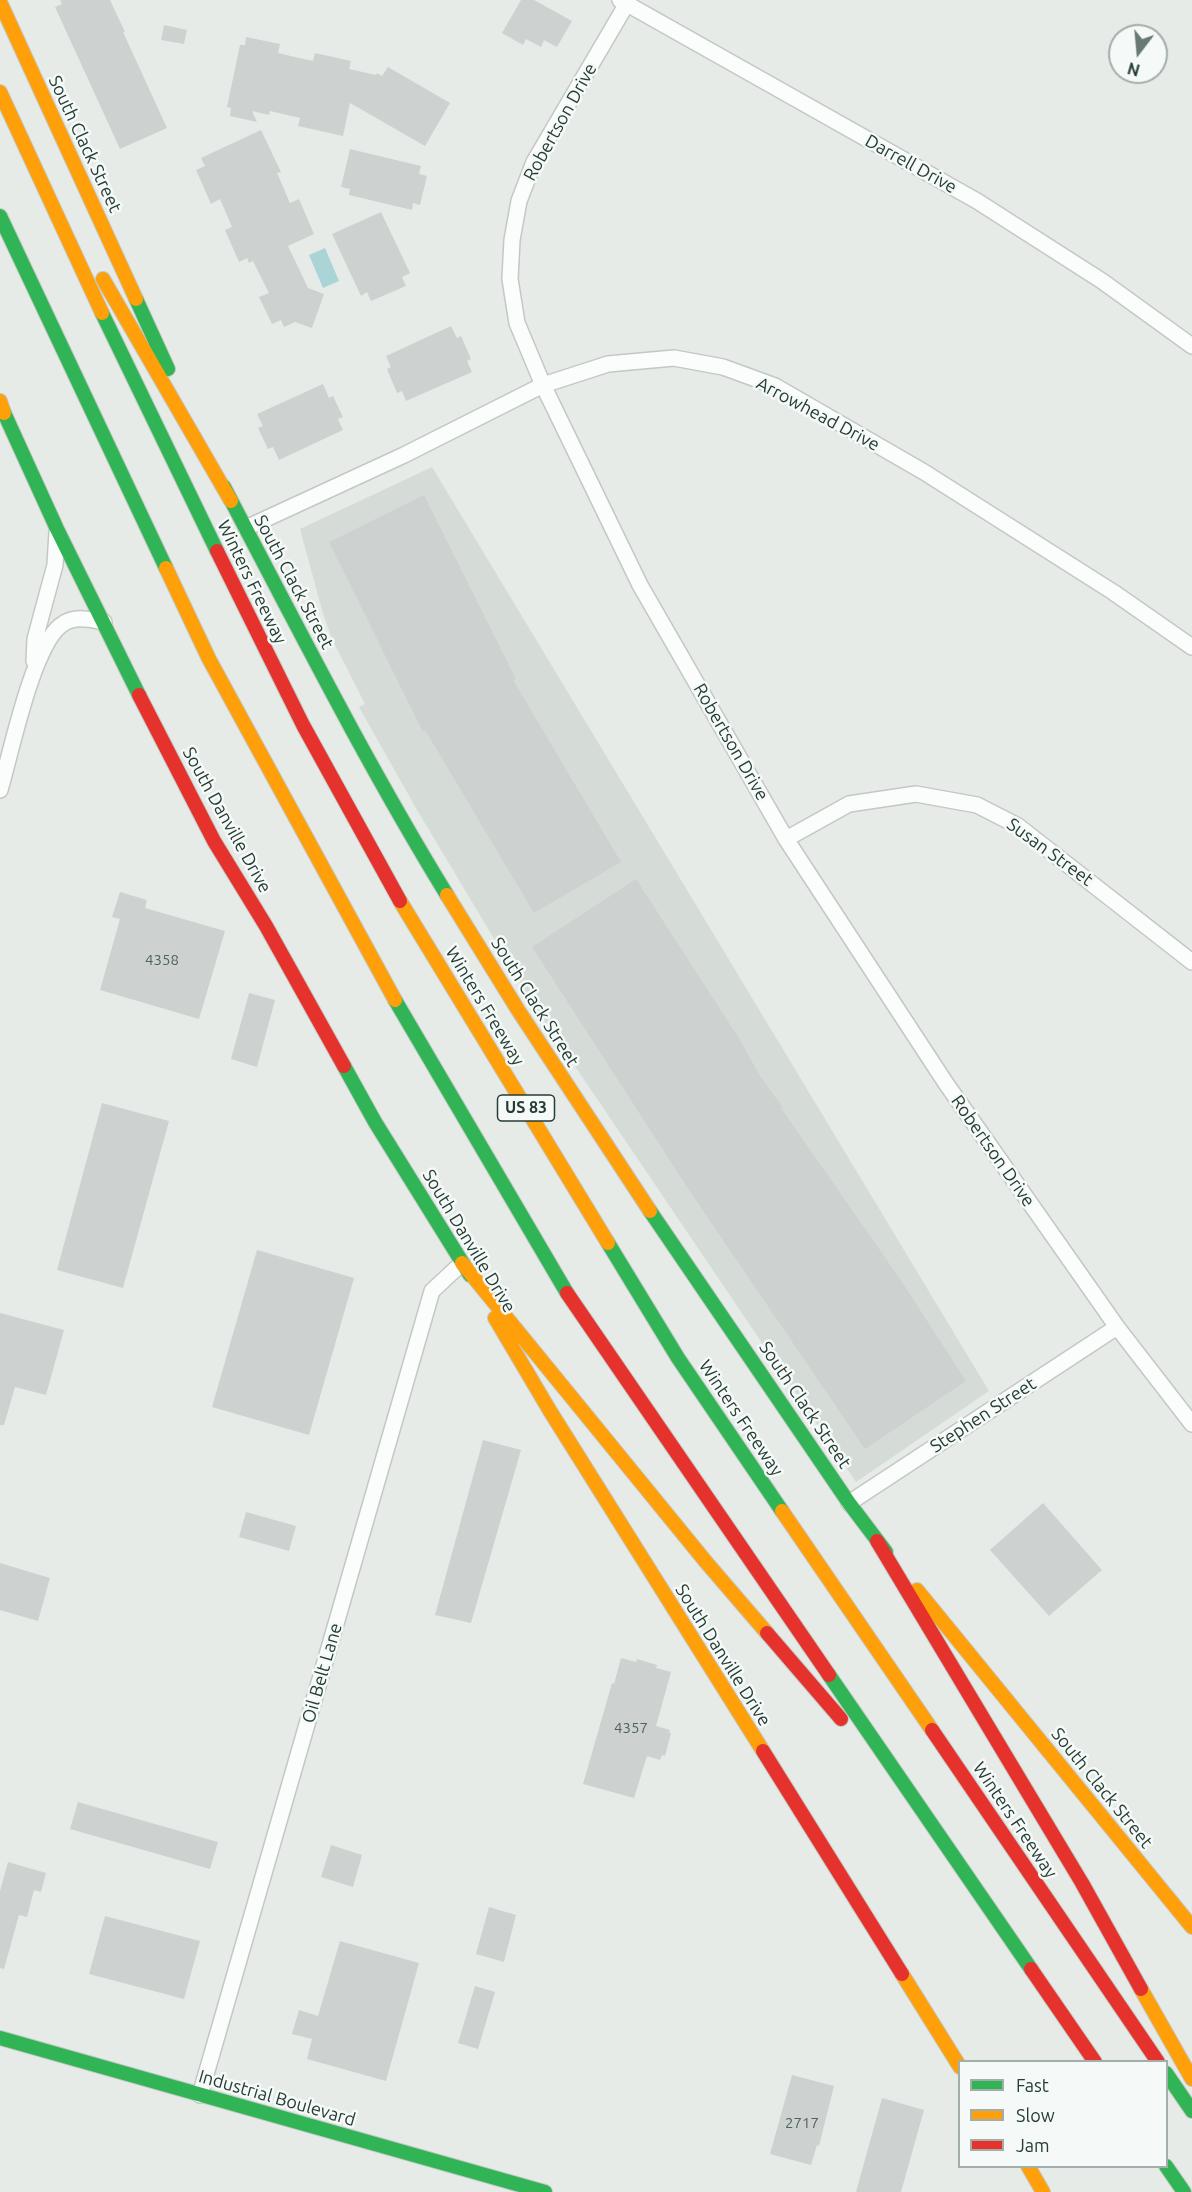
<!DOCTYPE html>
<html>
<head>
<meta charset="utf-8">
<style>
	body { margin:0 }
	#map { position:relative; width:1192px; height:2192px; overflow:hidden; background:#e6ebe8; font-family:Ubuntu,sans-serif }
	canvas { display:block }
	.legend { position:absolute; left:958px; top:2060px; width:210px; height:108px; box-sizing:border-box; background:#f5f9f7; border:2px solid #a2aea9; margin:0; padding:8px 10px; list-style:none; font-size:18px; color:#253d34 }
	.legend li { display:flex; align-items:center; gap:12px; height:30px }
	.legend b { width:30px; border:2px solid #a2aea9 }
	.north { position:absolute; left:1108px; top:24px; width:60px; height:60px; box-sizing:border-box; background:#f5f9f7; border:2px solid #a2aea9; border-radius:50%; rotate:196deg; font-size:16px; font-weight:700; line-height:24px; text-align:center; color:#253d34 }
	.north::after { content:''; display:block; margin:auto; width:21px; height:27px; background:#697a73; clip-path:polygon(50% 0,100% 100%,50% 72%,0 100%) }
</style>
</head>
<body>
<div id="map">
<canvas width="1192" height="2192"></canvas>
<ul class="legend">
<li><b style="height:8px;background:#30b455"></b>Fast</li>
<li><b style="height:8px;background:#ff9f0a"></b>Slow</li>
<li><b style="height:8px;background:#e5322d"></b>Jam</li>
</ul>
<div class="north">N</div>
</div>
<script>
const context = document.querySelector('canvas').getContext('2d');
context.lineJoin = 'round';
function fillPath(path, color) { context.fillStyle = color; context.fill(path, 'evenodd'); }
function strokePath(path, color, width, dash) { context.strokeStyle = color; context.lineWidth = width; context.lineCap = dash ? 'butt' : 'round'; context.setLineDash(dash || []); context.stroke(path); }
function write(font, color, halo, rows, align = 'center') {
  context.font = font + ' Ubuntu,sans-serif'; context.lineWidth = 5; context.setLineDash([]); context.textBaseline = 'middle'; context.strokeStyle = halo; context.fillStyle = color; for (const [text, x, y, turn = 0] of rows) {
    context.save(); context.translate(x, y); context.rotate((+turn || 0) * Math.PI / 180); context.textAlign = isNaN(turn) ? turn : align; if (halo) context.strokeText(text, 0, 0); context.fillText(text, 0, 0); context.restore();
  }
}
fillPath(new Path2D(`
	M 432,467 L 989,1391 L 856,1482 L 535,1007 L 417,810 L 359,707 L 365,704 L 332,639 L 322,610 L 300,529 Z`), '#d5dcd8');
fillPath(new Path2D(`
	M 325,248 L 339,281 L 323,288 L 309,255 Z`), '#aad4d5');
fillPath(new Path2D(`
	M 60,0 L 110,0 L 125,32 L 123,32 L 167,128 L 120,149 L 55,7 L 62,4 Z
	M 521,0 L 534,0 L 572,21 L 557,47 L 544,40 L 541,47 L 526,39 L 523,45 L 502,33 Z
	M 164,25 L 187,30 L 184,44 L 161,40 Z
	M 246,37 L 280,44 L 278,53 L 295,57 L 313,61 L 315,53 L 351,61 L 349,69 L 376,75 L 377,73 L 382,76 L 388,67 L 450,103 L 425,146 L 350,103 L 343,136 L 298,126 L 300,118 L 270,111 L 269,115 L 252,111 L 257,122 L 230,116 L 231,108 L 227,107 L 240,45 L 245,45 Z
	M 261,130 L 281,172 L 277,173 L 290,203 L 299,199 L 314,234 L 288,246 L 308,288 L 324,294 L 312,328 L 295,322 L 284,327 L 281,320 L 272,324 L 259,297 L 269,293 L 253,261 L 249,263 L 247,258 L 239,262 L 225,230 L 232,227 L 220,199 L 211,204 L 196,170 L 205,166 L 201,158 Z
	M 350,149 L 421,166 L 419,174 L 427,176 L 420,205 L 413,203 L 412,210 L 349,195 L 350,189 L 341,187 Z
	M 381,212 L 410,273 L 402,277 L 406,286 L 371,301 L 367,292 L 361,296 L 332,234 Z
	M 451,326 L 457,338 L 461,336 L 471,359 L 467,361 L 472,372 L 406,401 L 402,391 L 397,393 L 387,369 L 391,367 L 386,356 Z
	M 323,384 L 329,398 L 333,396 L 343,417 L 338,419 L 343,430 L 279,460 L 273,447 L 268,449 L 258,428 L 263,426 L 257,414 Z
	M 424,495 L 516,679 L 513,680 L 621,862 L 534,913 L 425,730 L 423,732 L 329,542 Z
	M 636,879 L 740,1040 L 760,1076 L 783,1108 L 781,1108 L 900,1279 L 966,1381 L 865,1449 L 689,1190 L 532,947 Z
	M 120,892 L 147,900 L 145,908 L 225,931 L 199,1019 L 100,990 L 120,919 L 112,917 Z
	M 249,993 L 275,1000 L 257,1067 L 231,1059 Z
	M 102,1103 L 169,1121 L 123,1288 L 57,1270 Z
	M 257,1250 L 354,1278 L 309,1435 L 212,1407 Z
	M 0,1313 L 64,1330 L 46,1395 L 15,1387 L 4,1425 L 0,1425 Z
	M 483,1440 L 521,1450 L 471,1623 L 435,1615 Z
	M 1043,1503 L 1102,1570 L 1049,1616 L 990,1550 Z
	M 246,1512 L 296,1526 L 289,1551 L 239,1537 Z
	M 0,1563 L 50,1578 L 38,1621 L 0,1610 Z
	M 621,1658 L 636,1662 L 637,1659 L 657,1665 L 656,1668 L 671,1672 L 656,1726 L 670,1730 L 669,1733 L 671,1733 L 665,1756 L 662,1755 L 660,1760 L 647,1756 L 634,1798 L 583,1784 L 612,1683 L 614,1684 Z
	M 78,1802 L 218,1842 L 210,1869 L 70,1829 Z
	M 331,1845 L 362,1855 L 353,1887 L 321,1877 Z
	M 8,1862 L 46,1873 L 41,1892 L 34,1890 L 27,1917 L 19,1915 L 4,1969 L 0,1968 L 0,1891 Z
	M 489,1907 L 516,1915 L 504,1962 L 476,1954 Z
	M 105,1916 L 200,1941 L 184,1999 L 89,1974 Z
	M 340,1941 L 419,1963 L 386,2081 L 307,2059 L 312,2039 L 292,2034 L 299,2010 L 318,2016 Z
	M 475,1986 L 495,1992 L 478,2049 L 458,2043 Z
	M 792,2075 L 834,2086 L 819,2146 L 817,2145 L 811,2165 L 770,2154 Z
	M 882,2098 L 924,2110 L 901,2192 L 856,2192 Z`), '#cdd2d0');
const street = new Path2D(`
	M 620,0 L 977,201 L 1102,281 L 1192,346
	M 629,0 L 534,162 L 519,201 L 512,240 L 510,279 L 517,323 L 543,385 L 640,585 L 786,839 L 945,1082 L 1117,1327 L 1192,1424
	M 246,528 L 404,455 L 543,385 L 608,364 L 674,358 L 723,367 L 775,386 L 924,472 L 1113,592 L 1192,647
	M 34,661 L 35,639 L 55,565 L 57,532
	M 0,790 C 11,753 32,649 60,626 C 73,615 88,619 104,622
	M 786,839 L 849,804 L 916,794 L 977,805 L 1018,826 L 1192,962
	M 849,1503 L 1117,1327
	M 200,2095 L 432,1291 L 462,1263`);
const fast = new Path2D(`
	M 0,216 L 166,568
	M 136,299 L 168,369
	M 102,313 L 217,551
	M 0,404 L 57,529 L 139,695
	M 224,487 C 296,624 366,763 447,895
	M 395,1000 L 567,1293
	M 344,1066 L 375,1122 L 470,1275
	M 650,1211 L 849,1503 L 886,1552
	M 608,1243 L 678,1358 L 782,1511
	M 829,1675 L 1031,1969
	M 0,2038 L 545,2192
	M 1166,2073 L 1192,2111
	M 1166,2166 L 1184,2192`);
const slow = new Path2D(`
	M 0,2 L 136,299
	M 0,92 L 102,313
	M 103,279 L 231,501
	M 0,401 L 4,413
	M 166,568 L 209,659 L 395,1000
	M 447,895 L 518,1010 L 650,1211
	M 400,901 L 608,1243
	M 462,1263 L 706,1562 L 767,1633
	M 495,1318 L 550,1411 L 763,1751
	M 782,1511 L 932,1730
	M 917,1590 L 1192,1927
	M 902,1974 L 960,2067
	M 1141,1989 L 1192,2079
	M 1028,2166 L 1043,2192`);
const jam = new Path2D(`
	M 217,551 L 303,725 L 400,901
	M 139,695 L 214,841 L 266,926 L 344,1066
	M 567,1293 L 829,1675
	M 877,1541 L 1082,1883 L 1141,1989
	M 767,1633 L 841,1719
	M 932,1730 L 1158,2062
	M 763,1751 L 902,1974
	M 1031,1969 L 1095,2062`);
strokePath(street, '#c3c8c5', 18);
strokePath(fast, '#c3c9c5', 16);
strokePath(slow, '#c3c9c5', 16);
strokePath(jam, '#c3c9c5', 16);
strokePath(street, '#fbfcfc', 15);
strokePath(fast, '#30b455', 14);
strokePath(slow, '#ff9f0a', 14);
strokePath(jam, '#e5322d', 14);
write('15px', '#50635c', null, [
	["4358",162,960],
	["4357",631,1728],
	["2717",802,2123]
]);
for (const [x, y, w] of [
	[526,1108,57]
]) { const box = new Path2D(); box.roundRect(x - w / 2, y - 13, w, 26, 4.5); context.fillStyle = '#f5f9f7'; context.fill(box); strokePath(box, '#253d34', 1.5); }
write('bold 16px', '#253d34', null, [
	["US 83",526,1108]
]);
write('18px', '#253d34', '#f5f9f7', [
	["Robertson Drive",560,122,-61],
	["South Clack Street",85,144,65],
	["Darrell Drive",911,164,29],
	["Arrowhead Drive",818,414,28],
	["Winters Freeway",252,582,64],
	["South Clack Street",294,582,62],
	["Robertson Drive",731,742,60],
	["South Danville Drive",227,820,61],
	["Susan Street",1050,852,36],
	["South Clack Street",535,1002,58],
	["Winters Freeway",485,1006,59],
	["Robertson Drive",993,1151,55],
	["South Danville Drive",469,1241,59],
	["South Clack Street",805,1405,56],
	["Stephen Street",983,1415,-33],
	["Winters Freeway",741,1418,56],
	["South Danville Drive",723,1655,58],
	["Oil Belt Lane",322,1673,-74],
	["South Clack Street",1102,1788,51],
	["Winters Freeway",1015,1820,56],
	["Industrial Boulevard",277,2098,16]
]);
</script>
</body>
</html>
